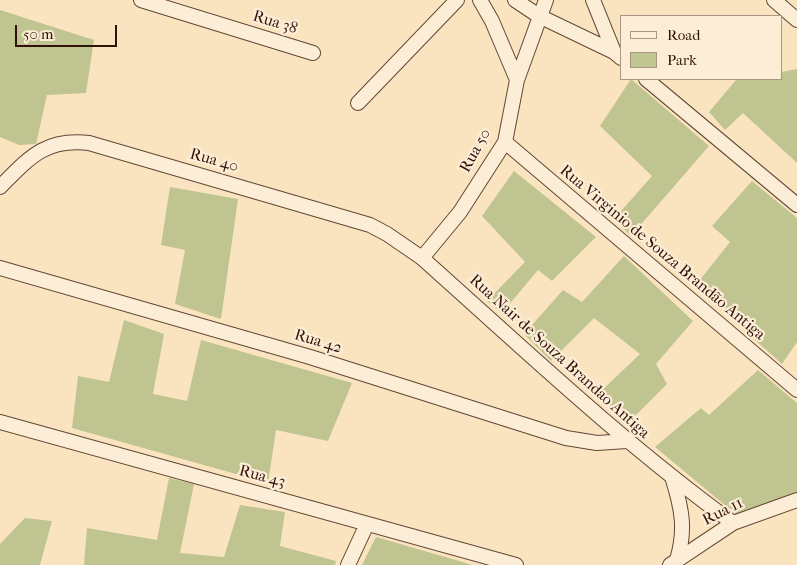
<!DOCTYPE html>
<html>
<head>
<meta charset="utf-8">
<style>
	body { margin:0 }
	#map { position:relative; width:797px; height:565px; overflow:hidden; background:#fae4c0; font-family:"IM FELL French Canon",serif }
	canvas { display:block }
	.legend { position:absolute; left:620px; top:15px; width:162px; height:65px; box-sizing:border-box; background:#fcedd6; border:1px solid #ab9583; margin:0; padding:6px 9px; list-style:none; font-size:15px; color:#311207 }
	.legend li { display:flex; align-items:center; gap:10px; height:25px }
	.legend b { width:25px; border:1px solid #ab9583 }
	.scale { position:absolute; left:15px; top:25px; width:102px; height:22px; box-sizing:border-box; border:2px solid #311207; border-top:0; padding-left:6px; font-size:15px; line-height:18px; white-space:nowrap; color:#311207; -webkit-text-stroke:4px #fcedd6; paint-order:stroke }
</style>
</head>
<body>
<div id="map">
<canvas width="797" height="565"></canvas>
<ul class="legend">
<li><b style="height:6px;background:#fcedd6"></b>Road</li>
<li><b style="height:14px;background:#c0c491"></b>Park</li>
</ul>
<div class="scale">50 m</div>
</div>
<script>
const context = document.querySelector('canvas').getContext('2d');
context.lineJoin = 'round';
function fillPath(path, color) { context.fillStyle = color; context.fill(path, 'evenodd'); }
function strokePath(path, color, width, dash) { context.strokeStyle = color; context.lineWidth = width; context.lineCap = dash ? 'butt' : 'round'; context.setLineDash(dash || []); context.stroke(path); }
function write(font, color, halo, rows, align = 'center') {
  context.font = font + ' "IM FELL French Canon",serif'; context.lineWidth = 4.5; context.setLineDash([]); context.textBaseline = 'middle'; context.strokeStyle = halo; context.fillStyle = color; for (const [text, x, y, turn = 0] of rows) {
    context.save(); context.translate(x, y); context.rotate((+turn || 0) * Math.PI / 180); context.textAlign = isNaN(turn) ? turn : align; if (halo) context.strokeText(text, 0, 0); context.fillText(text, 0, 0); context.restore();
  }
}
fillPath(new Path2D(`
	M 0,10 L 94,40 L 86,93 L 47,95 L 36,144 L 19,145 L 0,137 Z
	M 797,69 L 797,163 L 743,113 L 725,130 L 709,112 L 736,80 L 781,79 L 781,72 Z
	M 631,79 L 709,146 L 631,236 L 614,219 L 652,176 L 600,126 Z
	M 514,171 L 596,237 L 552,281 L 538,270 L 502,313 L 487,301 L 525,262 L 482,216 Z
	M 752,181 L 797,218 L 797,342 L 782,364 L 695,286 L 730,242 L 712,226 Z
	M 170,187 L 238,199 L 221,319 L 175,304 L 185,250 L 161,245 Z
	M 624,256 L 693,321 L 656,364 L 667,384 L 629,422 L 597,395 L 640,354 L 594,318 L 551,361 L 524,334 L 563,290 L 582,302 Z
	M 124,320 L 164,334 L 153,394 L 187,401 L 201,340 L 352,383 L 328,441 L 276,430 L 268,483 L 72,428 L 78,376 L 109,382 Z
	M 758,370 L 797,403 L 797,496 L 738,516 L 655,447 L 701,408 L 709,415 Z
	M 169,478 L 194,484 L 180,553 L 224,557 L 240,505 L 285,512 L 280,546 L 336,561 L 335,565 L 84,565 L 87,528 L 157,540 Z
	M 25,518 L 52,521 L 40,565 L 0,565 L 0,544 Z
	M 376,537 L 473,565 L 362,565 Z`), '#c0c491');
const street = new Path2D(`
	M 141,0 L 313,53
	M 480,0 L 492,21 L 517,80
	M 515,0 L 539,16 L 614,52 L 621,58
	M 593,0 L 614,52
	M 774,0 L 797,20
	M 646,79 L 797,205
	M 358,103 L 457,0
	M 505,142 L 797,390
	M 0,187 C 29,158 45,138 89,143 L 370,225 L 387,234 L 422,258 C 524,349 623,443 733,523
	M 422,258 L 460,212 L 505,142 L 517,80 L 546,0
	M 0,268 L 310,357 L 566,438 L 597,443 L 627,441
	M 0,422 L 516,565
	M 673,480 C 682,509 686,530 677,560
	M 348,565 L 367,524
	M 670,565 L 733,523 L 797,500`);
strokePath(street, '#634635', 16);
strokePath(street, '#fcedd6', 14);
write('16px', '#311207', '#fcedd6', [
	["Rua 38",275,23,17],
	["Rua 50",476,151,-61],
	["Rua 40",214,161,16],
	["Rua Virginio de Souza Brandão Antiga",662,253,40],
	["Rua 42",318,342,17],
	["Rua Nair de Souza Brandao Antiga",559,357,42],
	["Rua 43",262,477,15],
	["Rua 11",723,512,-27]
]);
</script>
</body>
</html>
